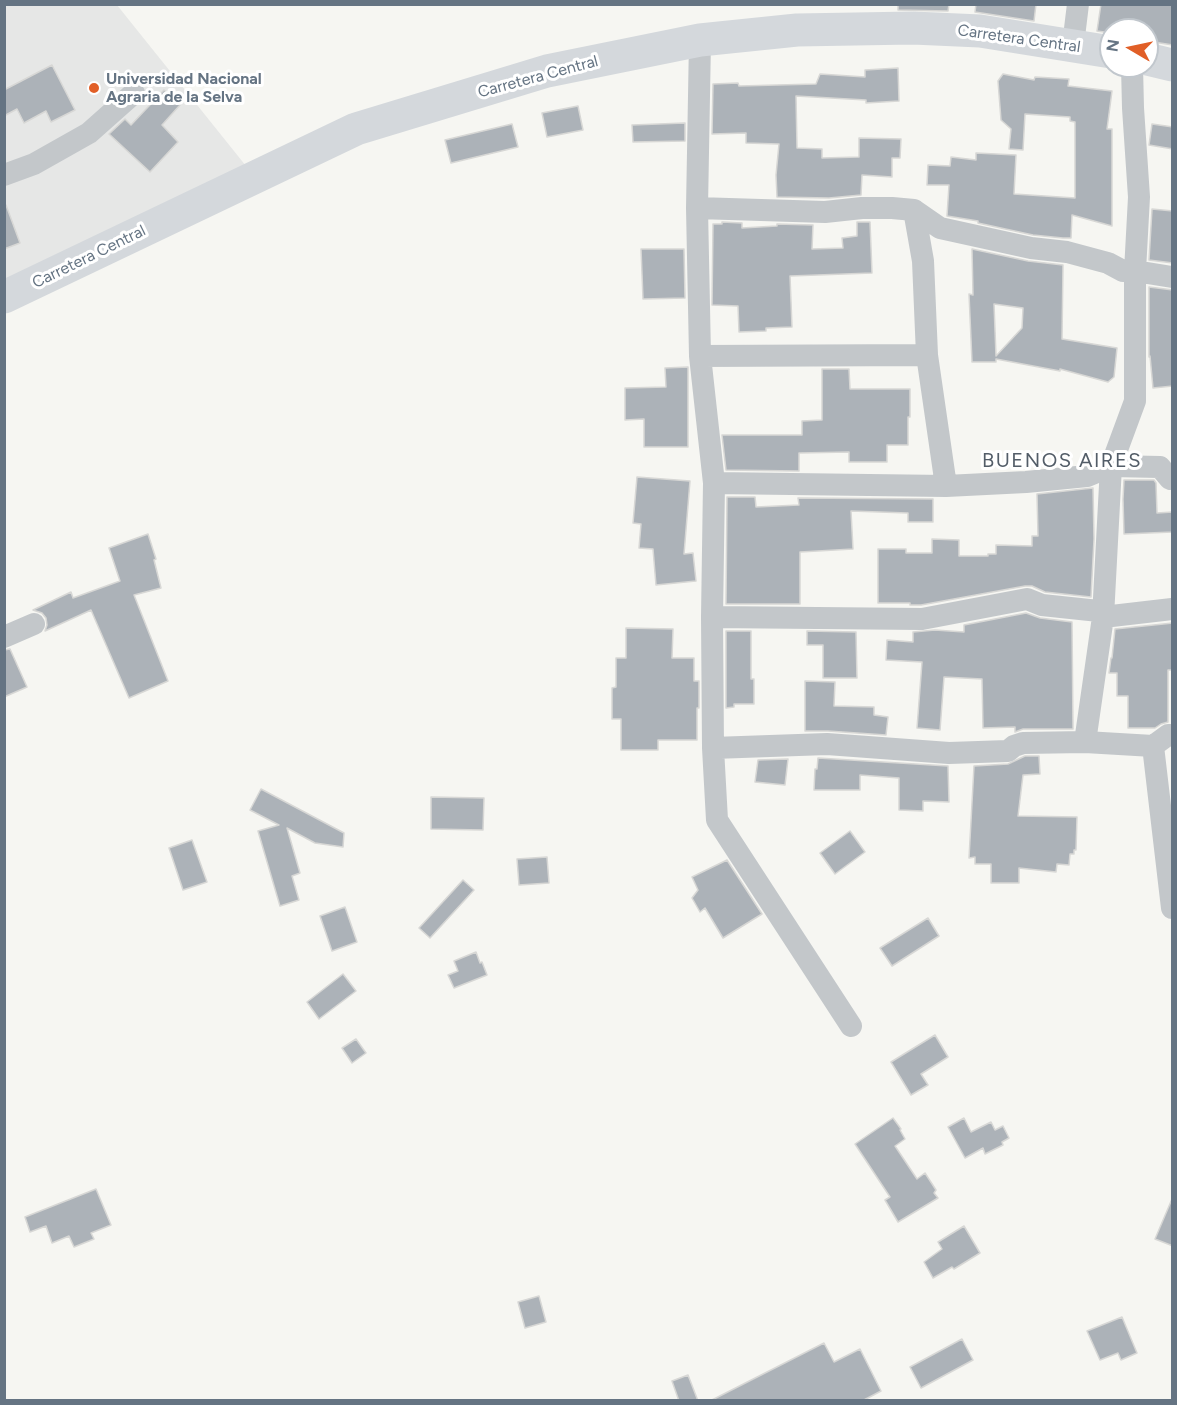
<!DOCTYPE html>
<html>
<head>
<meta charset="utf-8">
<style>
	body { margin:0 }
	#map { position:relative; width:1177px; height:1405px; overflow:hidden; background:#f6f6f2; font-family:Figtree,sans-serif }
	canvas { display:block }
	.frame { position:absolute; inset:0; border:6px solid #657483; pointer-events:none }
	.north { position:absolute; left:1099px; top:18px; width:60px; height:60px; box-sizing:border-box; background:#fff; border:2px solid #c1c7cd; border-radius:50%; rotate:279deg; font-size:16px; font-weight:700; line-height:24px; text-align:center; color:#657483 }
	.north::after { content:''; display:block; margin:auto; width:21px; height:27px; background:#e15f27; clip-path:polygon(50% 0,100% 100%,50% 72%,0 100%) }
</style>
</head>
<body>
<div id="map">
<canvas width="1177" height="1405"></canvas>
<div class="frame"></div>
<div class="north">N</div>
</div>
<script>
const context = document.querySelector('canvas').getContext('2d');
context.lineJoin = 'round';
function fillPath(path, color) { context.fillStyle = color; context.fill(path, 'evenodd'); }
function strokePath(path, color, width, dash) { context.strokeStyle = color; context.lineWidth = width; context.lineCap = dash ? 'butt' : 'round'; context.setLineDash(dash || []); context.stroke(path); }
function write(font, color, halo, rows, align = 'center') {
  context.font = font + ' Figtree,sans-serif'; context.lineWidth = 6; context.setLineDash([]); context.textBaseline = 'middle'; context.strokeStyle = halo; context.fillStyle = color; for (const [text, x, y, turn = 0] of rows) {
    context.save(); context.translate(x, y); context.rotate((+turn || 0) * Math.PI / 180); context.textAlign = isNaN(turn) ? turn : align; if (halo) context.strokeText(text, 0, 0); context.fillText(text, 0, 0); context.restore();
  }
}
fillPath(new Path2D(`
	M 5,5 L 117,5 L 250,171 L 5,293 Z`), '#e6e7e6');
const building = new Path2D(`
	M 898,4 L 949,4 L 948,11 L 898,10 Z
	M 976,4 L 1036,4 L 1034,21 L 975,12 Z
	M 1101,4 L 1173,4 L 1173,45 L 1147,41 L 1147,30 L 1111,30 L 1111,33 L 1097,31 Z
	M 52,65 L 75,110 L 51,122 L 46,111 L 24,123 L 17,109 L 4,116 L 4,90 Z
	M 898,68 L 899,101 L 866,103 L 866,100 L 796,96 L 797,148 L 822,149 L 822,158 L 859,157 L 859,138 L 901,139 L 900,158 L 892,158 L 892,177 L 862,175 L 861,195 L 829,198 L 777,197 L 776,175 L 779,144 L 746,143 L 746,133 L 712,134 L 713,84 L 738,83 L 739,86 L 816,84 L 820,74 L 865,77 L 865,70 Z
	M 1003,74 L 1034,80 L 1035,77 L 1069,79 L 1068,86 L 1112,91 L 1107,129 L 1112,129 L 1112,226 L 1072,215 L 1071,238 L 1063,238 L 1033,235 L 978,223 L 978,221 L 947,216 L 949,185 L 927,185 L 928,165 L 950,166 L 951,157 L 976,160 L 976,153 L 1016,155 L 1014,194 L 1075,198 L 1075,122 L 1070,121 L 1070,117 L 1025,114 L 1023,150 L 1009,149 L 1011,129 L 1001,120 L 998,81 Z
	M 164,90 L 180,105 L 162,125 L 178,142 L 150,172 L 109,134 L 125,119 L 131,125 Z
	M 578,106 L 583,130 L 547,137 L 542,113 Z
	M 685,123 L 685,141 L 633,142 L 632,125 Z
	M 512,124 L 518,147 L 451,163 L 445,140 Z
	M 1152,124 L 1173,127 L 1173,149 L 1149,145 Z
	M 4,205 L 6,205 L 20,243 L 4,249 Z
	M 1152,209 L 1173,211 L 1173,263 L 1149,260 Z
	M 722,222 L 742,223 L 742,228 L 777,226 L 777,224 L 813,225 L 812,249 L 843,248 L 842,238 L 857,236 L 857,222 L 870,222 L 872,273 L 790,276 L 792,327 L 766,328 L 766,331 L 739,332 L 738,306 L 712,305 L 713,224 L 722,224 Z
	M 641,249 L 684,249 L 685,298 L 643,299 Z
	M 972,249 L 1028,261 L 1063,265 L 1062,339 L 1117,348 L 1114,377 L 1108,382 L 1060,369 L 1060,371 L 996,359 L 996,362 L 972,362 L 969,294 L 973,295 ZM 994,304 L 1023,308 L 1022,328 L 996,356 Z
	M 1149,287 L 1173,290 L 1173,386 L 1153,388 L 1150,356 L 1149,357 Z
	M 688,367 L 688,447 L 644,447 L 644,419 L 625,420 L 625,388 L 666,387 L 665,368 Z
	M 822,369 L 849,369 L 850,389 L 910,389 L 910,417 L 908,417 L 908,445 L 887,445 L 887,462 L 849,462 L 849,452 L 799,453 L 799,471 L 726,470 L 722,435 L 802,435 L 802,421 L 822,420 Z
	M 637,477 L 690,481 L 684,554 L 693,553 L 696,581 L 656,585 L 653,549 L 639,548 L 641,524 L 633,523 Z
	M 1124,480 L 1154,480 L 1156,483 L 1157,513 L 1173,512 L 1173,532 L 1124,534 L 1123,499 Z
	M 1093,488 L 1094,539 L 1091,597 L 1045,592 L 1032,586 L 1025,586 L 921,605 L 910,605 L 910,603 L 878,603 L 878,549 L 906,549 L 906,553 L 932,553 L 932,539 L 959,540 L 959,556 L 988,556 L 988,554 L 996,554 L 996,545 L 1032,546 L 1032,536 L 1038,536 L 1037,494 Z
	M 727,497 L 755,497 L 756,507 L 799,505 L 798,498 L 933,499 L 933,522 L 908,522 L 908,513 L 851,511 L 853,549 L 800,552 L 800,604 L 726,604 Z
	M 148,534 L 156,559 L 154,560 L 161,588 L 134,595 L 168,681 L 129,698 L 91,610 L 45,631 L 47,625 L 46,618 L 42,613 L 33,610 L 71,592 L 73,598 L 120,581 L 109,548 Z
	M 1026,613 L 1040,618 L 1072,622 L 1073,729 L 1023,729 L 1015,732 L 1015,727 L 983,728 L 982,679 L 944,677 L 940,730 L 917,728 L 922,662 L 886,660 L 887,640 L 913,642 L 913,632 L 935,630 L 964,632 L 964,625 Z
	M 1173,623 L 1173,670 L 1168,670 L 1168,722 L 1161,724 L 1155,728 L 1128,728 L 1128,696 L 1117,696 L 1117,673 L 1109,673 L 1111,658 L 1112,658 L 1115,629 Z
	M 626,628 L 673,629 L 672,658 L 694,658 L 694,681 L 699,681 L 699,708 L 697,708 L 697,740 L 658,740 L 658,750 L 621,750 L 621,719 L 612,719 L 612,688 L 616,687 L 616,658 L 626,658 Z
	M 726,631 L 751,631 L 751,679 L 754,679 L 754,704 L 734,704 L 734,707 L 726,708 Z
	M 807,631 L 856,632 L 857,678 L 823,678 L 823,645 L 807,645 Z
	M 10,649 L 27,687 L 4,697 L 4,650 Z
	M 805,681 L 835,682 L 834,706 L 874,707 L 874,715 L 888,717 L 886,735 L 828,731 L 805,731 Z
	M 1025,756 L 1039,756 L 1040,774 L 1023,775 L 1018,816 L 1077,817 L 1076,850 L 1074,850 L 1074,854 L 1070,854 L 1069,865 L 1057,864 L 1056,872 L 1019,868 L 1019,883 L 991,883 L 991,864 L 975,864 L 975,857 L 969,858 L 974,766 L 1008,764 Z
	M 818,758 L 948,766 L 949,802 L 923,801 L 923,811 L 899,810 L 899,778 L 860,775 L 860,790 L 814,790 L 815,769 L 817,769 Z
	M 788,759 L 785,785 L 755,782 L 758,760 Z
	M 261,789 L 344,833 L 343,847 L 315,843 L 287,828 L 300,873 L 292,876 L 299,900 L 280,906 L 258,831 L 279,825 L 250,810 Z
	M 431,797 L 484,798 L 483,830 L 431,829 Z
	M 850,831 L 865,852 L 835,874 L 820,853 Z
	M 192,840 L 207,882 L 183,890 L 169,848 Z
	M 547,857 L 549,883 L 519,885 L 517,859 Z
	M 727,860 L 762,914 L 723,938 L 705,908 L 700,912 L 692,898 L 698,890 L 692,877 Z
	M 463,880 L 474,890 L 430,938 L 419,928 Z
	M 345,907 L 357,942 L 332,951 L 320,916 Z
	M 928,918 L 939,936 L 892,966 L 880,948 Z
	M 476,952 L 480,963 L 482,962 L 487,975 L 454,988 L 448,975 L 458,971 L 454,961 Z
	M 343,974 L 356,991 L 319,1019 L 307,1002 Z
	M 935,1035 L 948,1057 L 921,1074 L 928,1085 L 911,1095 L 891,1062 Z
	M 356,1039 L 366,1053 L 352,1063 L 342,1048 Z
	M 893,1118 L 901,1129 L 900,1130 L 905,1139 L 895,1146 L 917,1179 L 925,1173 L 936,1190 L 934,1193 L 938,1198 L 898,1222 L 885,1200 L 890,1197 L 855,1144 Z
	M 964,1118 L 971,1132 L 991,1122 L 995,1130 L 1003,1126 L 1009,1138 L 1002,1142 L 1003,1145 L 985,1154 L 983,1148 L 965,1158 L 948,1127 Z
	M 96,1189 L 111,1225 L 91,1233 L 94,1239 L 74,1247 L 69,1236 L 52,1243 L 46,1226 L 30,1232 L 25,1217 Z
	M 1172,1199 L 1173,1199 L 1173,1246 L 1155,1239 Z
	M 964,1226 L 980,1253 L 954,1269 L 952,1267 L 933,1278 L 924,1262 L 942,1249 L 938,1242 Z
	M 539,1296 L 546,1322 L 525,1328 L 518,1302 Z
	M 1122,1317 L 1137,1353 L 1121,1360 L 1118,1353 L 1100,1360 L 1087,1331 Z
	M 962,1339 L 973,1360 L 921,1388 L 910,1367 Z
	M 824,1343 L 834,1362 L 860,1349 L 881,1391 L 862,1401 L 710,1401 Z
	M 688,1375 L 698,1401 L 679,1401 L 672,1381 Z`);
fillPath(building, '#acb2b8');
strokePath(building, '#d7d7d5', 1.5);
strokePath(new Path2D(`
	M 700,40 L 697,208 L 700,356 L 714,483 L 712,617 L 713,748 L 717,820 L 851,1026
	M 1073,45 L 1078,4
	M 4,175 L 34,164 L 89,133 L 134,93
	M 697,208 L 825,212 L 862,208 L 892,208 L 914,210
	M 700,356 L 927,355
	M 714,483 L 946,486 L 1026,482 L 1087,476 L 1111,466 L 1160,467 L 1170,479 L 1172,478
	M 946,486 L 927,355 L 923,261 L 914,210 L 940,228 L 1031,248 L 1067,252 L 1108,263 L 1123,271 L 1135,271 L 1172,277
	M 712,617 L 922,619 L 1027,599 L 1042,605 L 1099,611 L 1103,617 L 1172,609
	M 4,637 L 34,624
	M 1085,742 L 1103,617 L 1111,466 L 1135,401 L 1135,271 L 1139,197 L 1133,108 L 1132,66
	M 1153,746 L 1172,908
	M 713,748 L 827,744 L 949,753 L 1008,751 L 1014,746 L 1023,743 L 1085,742 L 1153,746 L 1168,735 L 1172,735`), '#c3c7ca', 22);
strokePath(new Path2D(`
	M 1147,59 L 1172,65
	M 4,297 L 356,129 L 547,71 L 700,40 L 797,30 L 913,28 L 980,31 L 1111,52`), '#d4d8dc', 33);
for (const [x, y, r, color] of [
	[94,88,6,"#e15f27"]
]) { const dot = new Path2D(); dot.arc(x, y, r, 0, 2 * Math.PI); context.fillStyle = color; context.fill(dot); strokePath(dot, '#fff', 2); }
write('16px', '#657483', '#fff', [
	["Carretera Central",1019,39,8],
	["Carretera Central",538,77,-15],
	["Carretera Central",89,257,-26]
]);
write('bold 16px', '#657483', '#fff', [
	["Universidad Nacional",106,79],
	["Agraria de la Selva",106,97]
], 'left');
context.letterSpacing = '1.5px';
write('20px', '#535d68', '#fff', [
	["BUENOS AIRES",1062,461]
]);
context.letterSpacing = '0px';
</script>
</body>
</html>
